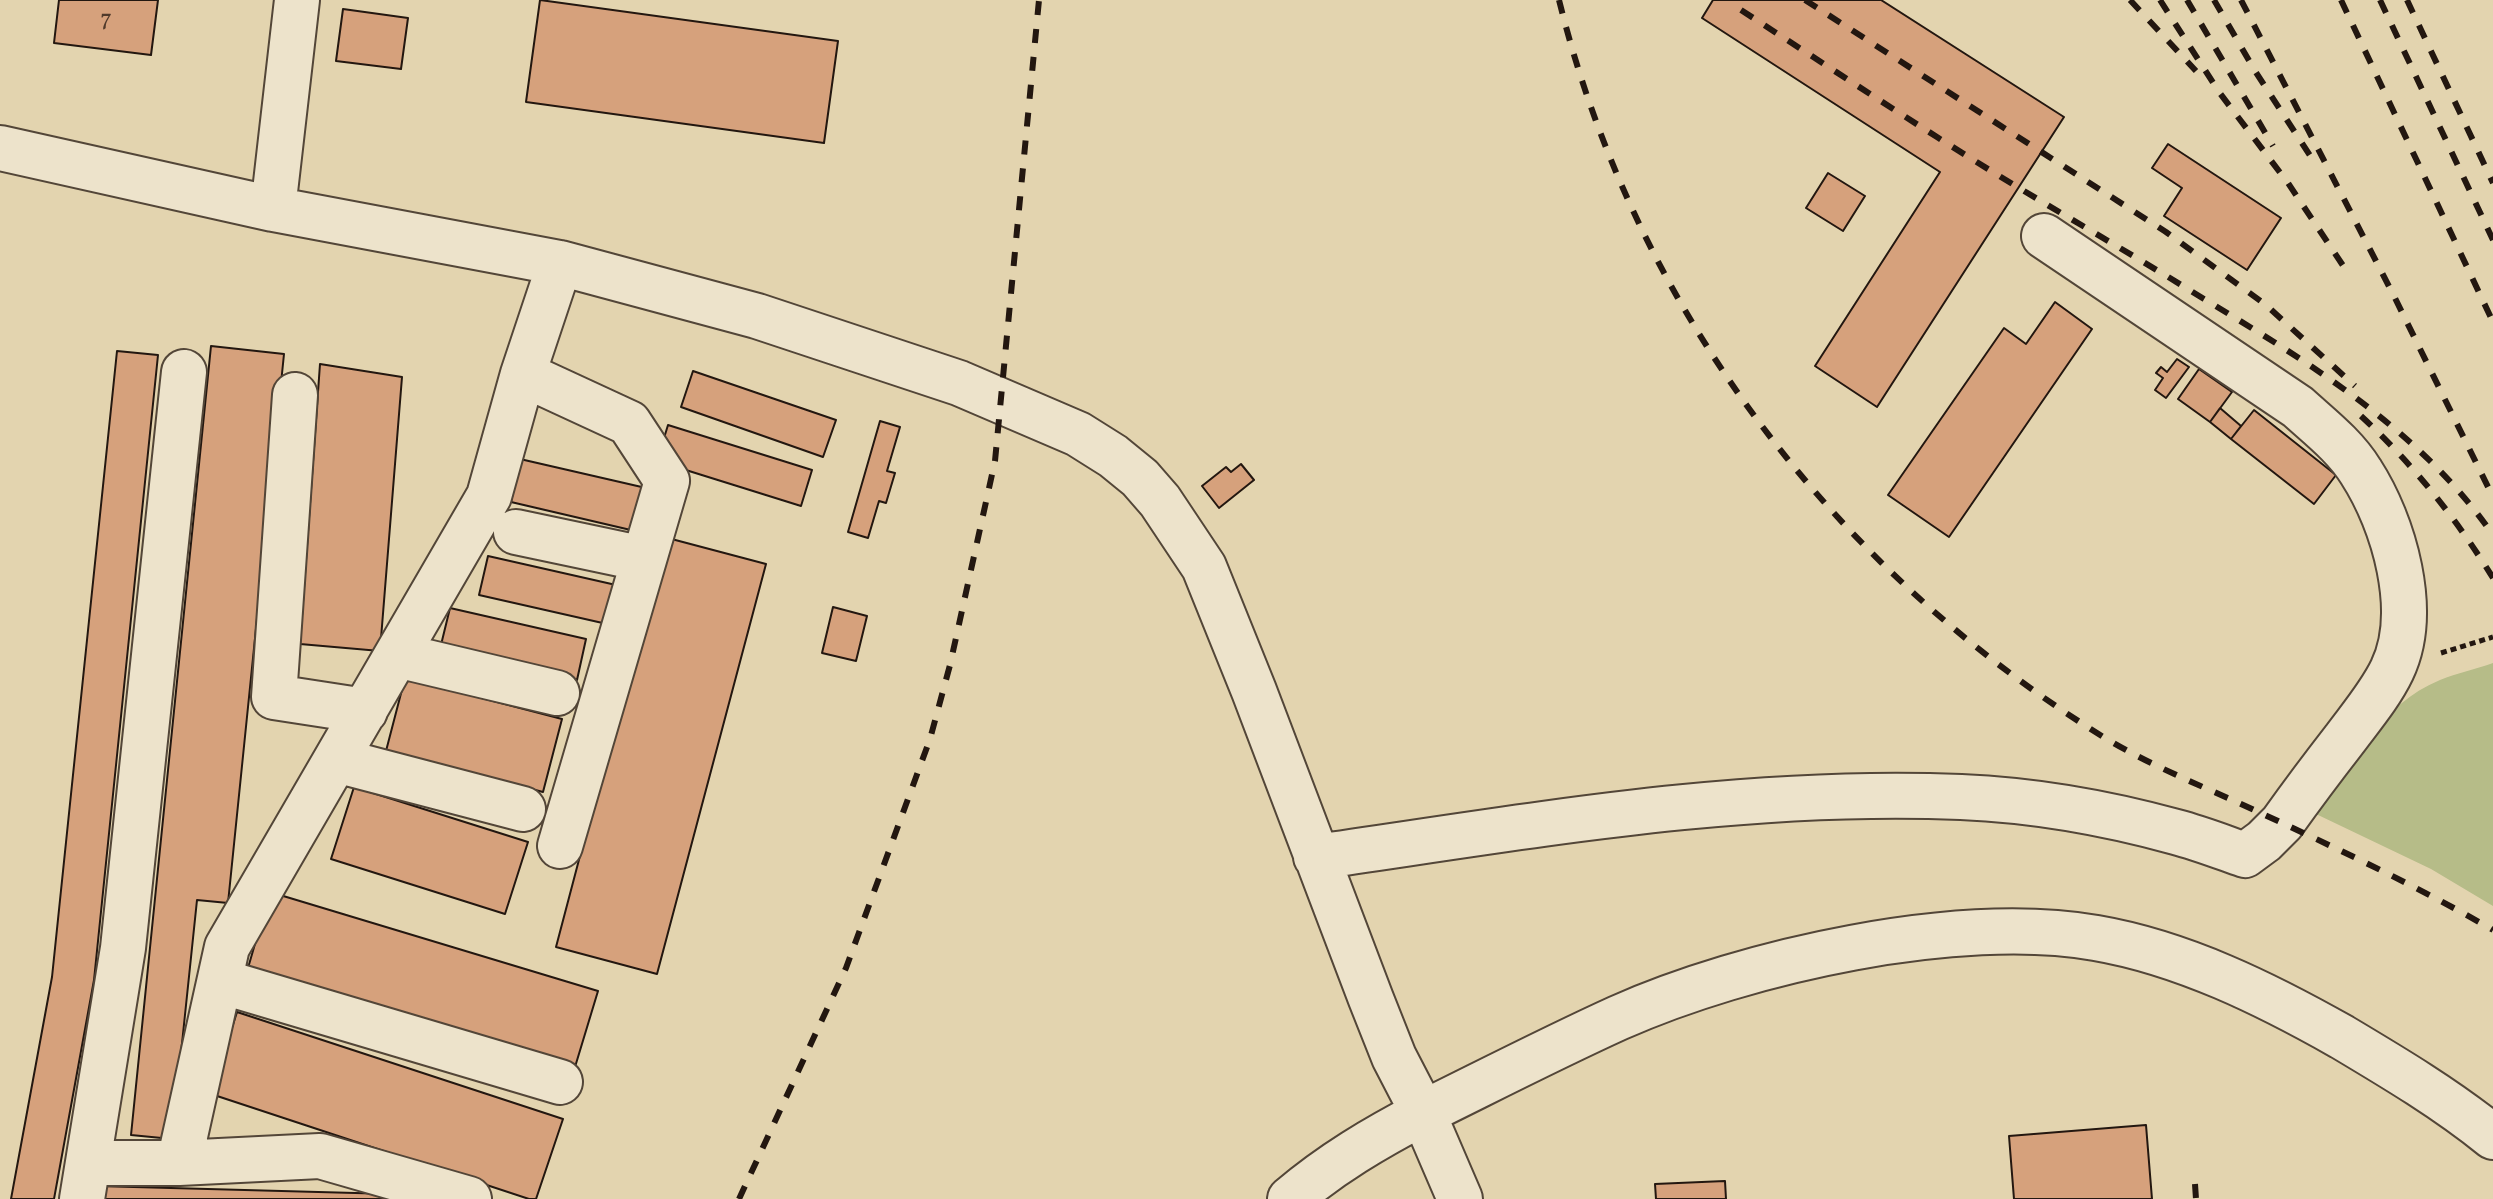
<!DOCTYPE html>
<html>
<head>
<meta charset="utf-8">
<style>
	body { margin:0 }
	canvas { display:block; background:#e3d4af }
</style>
</head>
<body>
<canvas width="2493" height="1199"></canvas>
<script>
const context = document.querySelector('canvas').getContext('2d');
context.lineJoin = 'round';
function fillPath(path, color) { context.fillStyle = color; context.fill(path, 'evenodd'); }
function strokePath(path, color, width, dash) { context.strokeStyle = color; context.lineWidth = width; context.lineCap = dash ? 'butt' : 'round'; context.setLineDash(dash || []); context.stroke(path); }
function write(font, color, halo, rows, align = 'center') {
  context.font = font + ' Vollkorn,serif'; context.lineWidth = 7; context.setLineDash([]); context.textBaseline = 'middle'; context.strokeStyle = halo; context.fillStyle = color; for (const [text, x, y, turn = 0] of rows) {
    context.save(); context.translate(x, y); context.rotate((+turn || 0) * Math.PI / 180); context.textAlign = isNaN(turn) ? turn : align; if (halo) context.strokeText(text, 0, 0); context.fillText(text, 0, 0); context.restore();
  }
}
fillPath(new Path2D(`
	M 2493,663 L 2493,906 L 2431,869 L 2316,814 C 2351,764 2381,704 2440,680 C 2457,673 2476,669 2493,663 Z`), '#b6bc88');
const building = new Path2D(`
	M 59,0 L 158,0 L 151,55 L 54,43 Z
	M 540,0 L 838,41 L 824,143 L 526,102 Z
	M 1713,0 L 1881,0 L 2064,117 L 1877,407 L 1815,366 L 1940,172 L 1702,18 Z
	M 343,9 L 408,18 L 401,69 L 336,61 Z
	M 2168,144 L 2281,218 L 2247,270 L 2164,216 L 2182,188 L 2152,168 Z
	M 1828,173 L 1865,196 L 1843,231 L 1806,208 Z
	M 2055,302 L 2092,329 L 1949,537 L 1888,495 L 2004,328 L 2026,344 Z
	M 211,346 L 284,354 L 228,903 L 197,900 L 172,1139 L 131,1135 Z
	M 117,351 L 158,355 L 94,980 L 54,1199 L 11,1199 L 52,977 Z
	M 2177,359 L 2189,367 L 2166,398 L 2155,390 L 2163,378 L 2156,373 L 2161,367 L 2167,372 Z
	M 320,364 L 402,377 L 380,651 L 300,644 Z
	M 2199,369 L 2232,392 L 2210,422 L 2178,399 Z
	M 693,371 L 836,420 L 823,457 L 681,407 Z
	M 2220,408 L 2241,426 L 2231,439 L 2210,422 Z
	M 2254,410 L 2336,475 L 2314,504 L 2231,439 Z
	M 880,421 L 900,427 L 887,471 L 895,473 L 886,503 L 879,501 L 868,538 L 848,532 Z
	M 668,425 L 812,470 L 801,506 L 657,461 Z
	M 520,459 L 646,488 L 635,531 L 511,502 Z
	M 1241,464 L 1254,480 L 1219,508 L 1202,486 L 1226,467 L 1231,472 Z
	M 664,537 L 766,564 L 657,974 L 556,947 Z
	M 488,556 L 616,585 L 607,624 L 479,595 Z
	M 833,607 L 867,616 L 856,661 L 822,653 Z
	M 450,608 L 586,639 L 577,680 L 440,649 Z
	M 405,678 L 562,719 L 543,792 L 386,751 Z
	M 354,787 L 528,842 L 505,914 L 331,859 Z
	M 270,892 L 598,991 L 575,1067 L 248,968 Z
	M 237,1012 L 563,1119 L 536,1199 L 529,1199 L 211,1094 Z
	M 2146,1125 L 2152,1199 L 2014,1199 L 2009,1136 Z
	M 1725,1181 L 1726,1199 L 1656,1199 L 1655,1184 Z
	M 97,1186 L 429,1195 L 430,1199 L 97,1199 Z`);
fillPath(building, '#d6a17c');
strokePath(building, '#231710', 2);
const minor = new Path2D(`
	M 0,148 L 273,209 L 560,263 L 757,316 L 959,383 L 1078,434 L 1113,456 L 1140,478 L 1160,501 L 1204,567 L 1254,691 L 1371,999 L 1394,1057 L 1423,1113 C 1375,1138 1331,1164 1290,1199
	M 273,209 L 297,0
	M 523,374 L 629,423 L 667,481 L 560,846
	M 295,395 L 274,697 L 365,711
	M 516,532 L 644,559
	M 397,655 L 557,693
	M 336,760 L 523,809
	M 1316,857 C 1532,826 1742,788 1961,797 C 2032,800 2107,813 2176,832 C 2199,838 2222,847 2245,855 L 2264,841 L 2282,823 C 2302,795 2323,767 2344,740 C 2361,717 2380,695 2392,670 C 2420,612 2394,523 2361,472 C 2345,446 2320,427 2298,407 L 2044,236
	M 220,981 L 560,1082
	M 89,1163 L 179,1163
	M 82,1199 L 123,948 L 184,372
	M 469,1199 L 320,1156 L 179,1163 L 227,947 L 489,496 L 523,374 L 560,263
	M 1460,1199 L 1423,1113 C 1488,1081 1552,1048 1618,1018 C 1746,961 1958,914 2096,938 C 2183,953 2266,994 2342,1037 C 2394,1068 2446,1099 2493,1137`);
strokePath(minor, '#534638', 48);
strokePath(new Path2D(`
	M 2441,653 L 2493,637`), '#231710', 5, [6, 4]);
strokePath(minor, '#ede3cb', 44);
strokePath(new Path2D(`
	M 1559,0 C 1635,307 1830,565 2097,733 C 2146,764 2200,785 2252,809 C 2334,847 2415,885 2493,930
	M 1805,0 L 2166,232 L 2266,305 L 2355,386
	M 2130,0 L 2196,71
	M 2160,0 L 2219,92 L 2288,183 L 2346,270
	M 2187,0 L 2273,146
	M 2214,0 L 2255,71 L 2313,160
	M 2241,0 L 2393,294 L 2493,497
	M 2341,0 L 2493,322
	M 2380,0 L 2493,240
	M 2407,0 L 2493,183
	M 1741,10 C 1826,65 1910,121 1996,174 C 2065,216 2135,256 2204,299 C 2310,363 2421,431 2493,535
	M 2361,416 C 2412,463 2456,518 2493,578
	M 2195,1184 L 2196,1199
	M 739,1199 L 846,968 L 930,739 L 950,665 L 995,461 L 1039,0`), '#231710', 6, [14, 14]);
write('24px', '#503a2b', null, [
	["7",106,22]
]);
</script>
</body>
</html>
